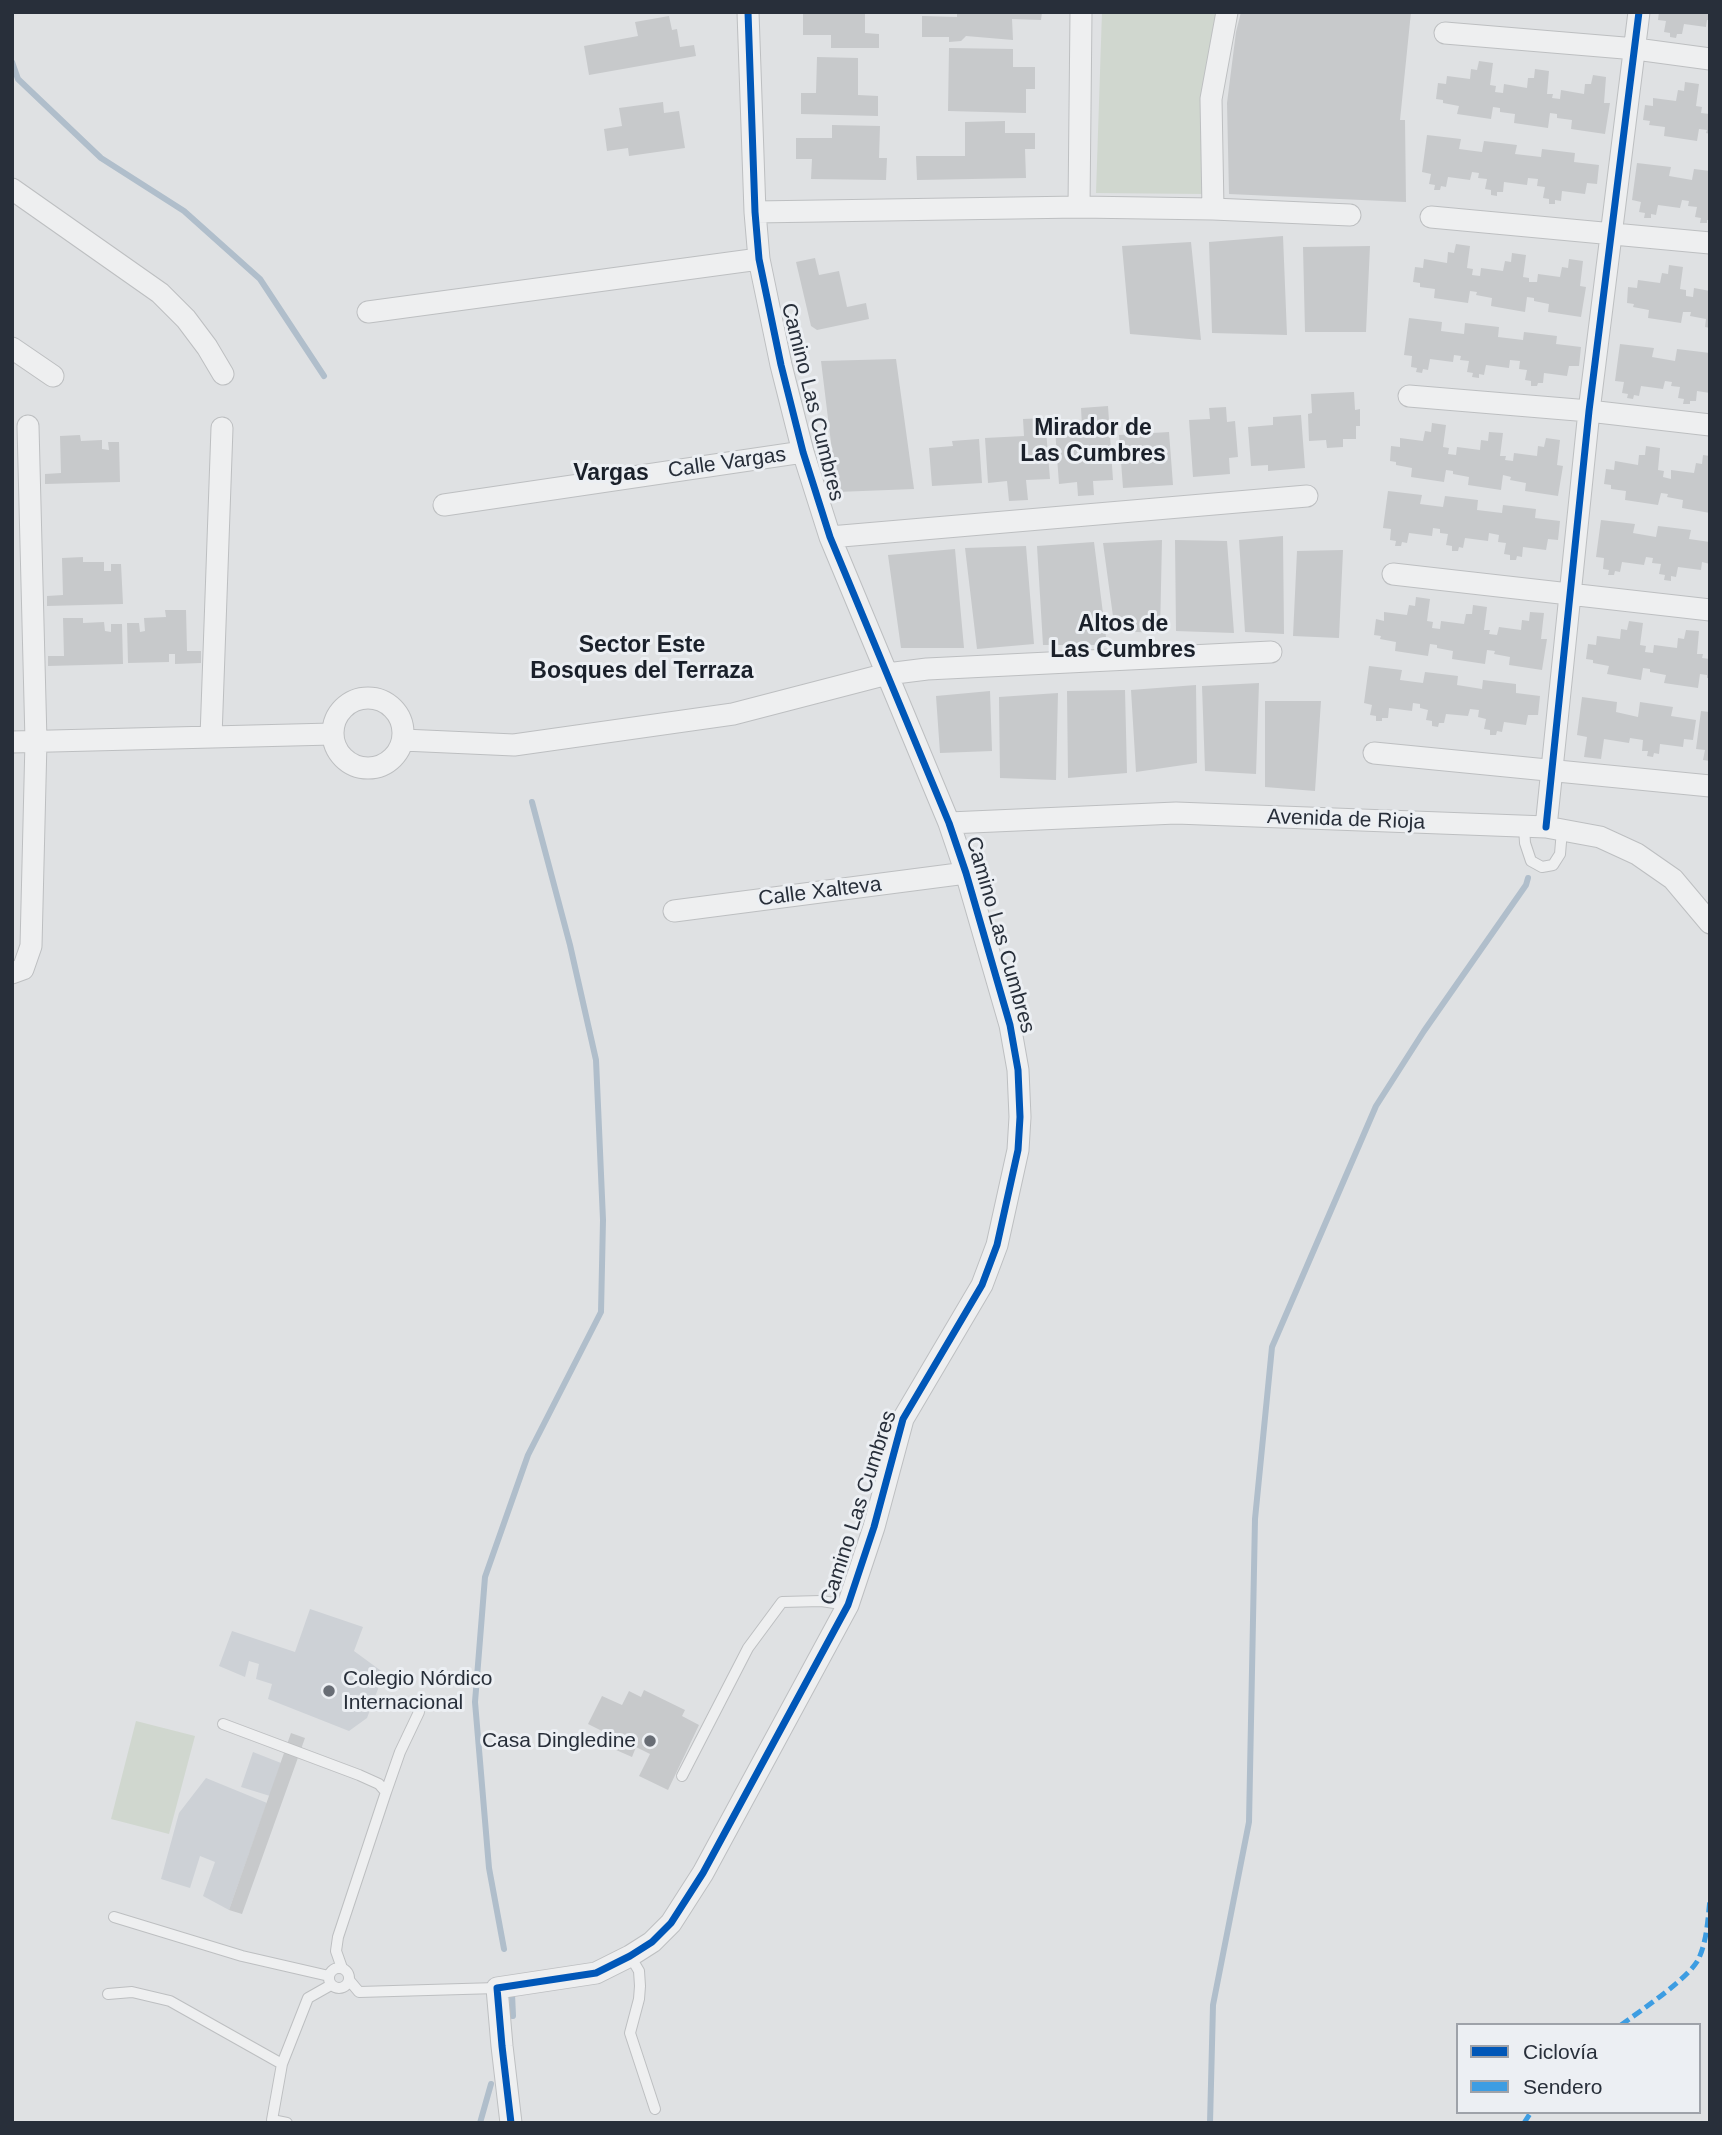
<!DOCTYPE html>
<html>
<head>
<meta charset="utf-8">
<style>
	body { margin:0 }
	#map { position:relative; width:1722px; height:2135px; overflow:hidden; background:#dfe1e3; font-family:Arial,sans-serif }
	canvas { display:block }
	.frame { position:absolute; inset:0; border:14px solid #282f3a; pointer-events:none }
	.legend { position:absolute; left:1456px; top:2023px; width:245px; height:91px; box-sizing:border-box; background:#eceff3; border:2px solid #9ea2a9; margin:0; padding:9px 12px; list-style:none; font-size:21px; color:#282f3a }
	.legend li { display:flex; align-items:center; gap:14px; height:35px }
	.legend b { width:35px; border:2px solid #9ea2a9 }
</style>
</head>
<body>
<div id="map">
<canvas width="1722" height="2135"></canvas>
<div class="frame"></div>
<ul class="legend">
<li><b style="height:9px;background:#0057b8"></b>Ciclovía</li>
<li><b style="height:9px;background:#3d9de2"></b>Sendero</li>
</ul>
</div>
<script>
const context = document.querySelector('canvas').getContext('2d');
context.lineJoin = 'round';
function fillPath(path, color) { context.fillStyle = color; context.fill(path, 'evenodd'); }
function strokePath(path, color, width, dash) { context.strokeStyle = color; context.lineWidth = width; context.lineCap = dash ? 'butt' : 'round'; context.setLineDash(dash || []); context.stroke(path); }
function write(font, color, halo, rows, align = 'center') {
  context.font = font + ' Arial,sans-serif'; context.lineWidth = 6; context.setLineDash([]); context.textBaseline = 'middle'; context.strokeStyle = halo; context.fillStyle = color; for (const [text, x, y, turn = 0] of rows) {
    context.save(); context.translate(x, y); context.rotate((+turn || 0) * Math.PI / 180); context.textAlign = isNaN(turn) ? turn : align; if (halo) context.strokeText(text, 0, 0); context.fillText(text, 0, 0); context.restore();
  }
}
fillPath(new Path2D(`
	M 310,1609 L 363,1627 L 354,1651 L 384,1673 L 367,1718 L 349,1731 L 268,1699 L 272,1684 L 256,1679 L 259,1664 L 249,1661 L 245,1677 L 219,1666 L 232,1631 L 295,1652 Z
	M 253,1752 L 281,1763 L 270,1796 L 241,1787 Z
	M 206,1778 L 267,1803 L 229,1910 L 203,1896 L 215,1862 L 200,1856 L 190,1888 L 161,1879 L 179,1813 Z`), '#cdd1d6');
fillPath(new Path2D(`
	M 1102,12 L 1216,12 L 1202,96 L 1204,194 L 1096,193 Z
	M 136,1721 L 195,1736 L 169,1834 L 111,1819 Z`), '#d0d7cf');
strokePath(new Path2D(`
	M 12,62 L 18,79 L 101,158 L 184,211 L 260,279 L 324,376
	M 504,1949 L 489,1868 L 475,1702 L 485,1577 L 528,1455 L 601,1312 L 603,1220 L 596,1060 L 570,945 L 532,802
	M 512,1994 L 513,2016
	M 480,2123 L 491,2084
	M 1210,2123 L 1213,2005 L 1249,1822 L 1255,1519 L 1272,1347 L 1376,1106 L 1424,1031 L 1526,885 L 1528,878`), '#b0becb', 6);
fillPath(new Path2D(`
	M 818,12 L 865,12 L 865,33 L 879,34 L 879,48 L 831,48 L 831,35 L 803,35 L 803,14 Z
	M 957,12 L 1042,12 L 1041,20 L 1012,19 L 1013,40 L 966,36 L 961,41 L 949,42 L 949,37 L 922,37 L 922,16 L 957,17 Z
	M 1241,12 L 1411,12 L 1400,120 L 1405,120 L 1406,202 L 1229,194 L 1227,103 L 1236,32 Z
	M 1659,12 L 1710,12 L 1710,20 L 1707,20 L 1706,27 L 1684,24 L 1682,34 L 1677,34 L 1676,38 L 1670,37 L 1670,33 L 1664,32 L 1666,21 L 1658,20 Z
	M 669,16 L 672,30 L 677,29 L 680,47 L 694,45 L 696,56 L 589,75 L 584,46 L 638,36 L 635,22 Z
	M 949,48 L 1013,49 L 1013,67 L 1035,67 L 1035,89 L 1026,89 L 1026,113 L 948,111 Z
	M 817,57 L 858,58 L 858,95 L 878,96 L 878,116 L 801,114 L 801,93 L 816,93 Z
	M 1479,61 L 1493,63 L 1490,85 L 1496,86 L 1495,92 L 1503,93 L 1504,84 L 1527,88 L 1528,78 L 1534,78 L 1535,69 L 1549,71 L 1547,94 L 1553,94 L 1552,98 L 1560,99 L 1561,90 L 1584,94 L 1585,84 L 1591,84 L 1593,75 L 1606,77 L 1604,103 L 1610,103 L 1605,134 L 1571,129 L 1572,120 L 1557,118 L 1557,114 L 1550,113 L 1548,128 L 1514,123 L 1515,114 L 1500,112 L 1500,108 L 1493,107 L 1491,119 L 1457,114 L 1459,106 L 1443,103 L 1443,100 L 1436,99 L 1438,83 L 1446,84 L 1447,76 L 1470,79 L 1471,69 L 1477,70 Z
	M 1685,82 L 1699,84 L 1696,106 L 1702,107 L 1701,113 L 1710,114 L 1710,134 L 1706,133 L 1707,130 L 1699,129 L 1697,141 L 1664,136 L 1665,127 L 1649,125 L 1650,121 L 1643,120 L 1645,105 L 1653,106 L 1653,98 L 1676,101 L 1678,90 L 1684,91 Z
	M 663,102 L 664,113 L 679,111 L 685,148 L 629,156 L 628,148 L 607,151 L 604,129 L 622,126 L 619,108 Z
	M 1005,121 L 1005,133 L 1035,133 L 1035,149 L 1025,149 L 1026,178 L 917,180 L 916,156 L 965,156 L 965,122 Z
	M 832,125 L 880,126 L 879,158 L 887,158 L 886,180 L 811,179 L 812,159 L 796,159 L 796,138 L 832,138 Z
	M 1427,135 L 1461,139 L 1459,149 L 1482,152 L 1484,141 L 1517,145 L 1515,154 L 1541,157 L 1542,149 L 1575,153 L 1574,162 L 1599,165 L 1597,184 L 1587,183 L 1585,194 L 1562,191 L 1561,201 L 1555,200 L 1555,204 L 1549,204 L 1549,199 L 1543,198 L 1545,187 L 1537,186 L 1538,179 L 1528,178 L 1527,185 L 1504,182 L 1503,192 L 1497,192 L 1497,196 L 1491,195 L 1491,190 L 1485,189 L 1487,179 L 1478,178 L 1479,173 L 1472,172 L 1470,180 L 1448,177 L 1446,187 L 1441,186 L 1440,190 L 1434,190 L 1435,185 L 1429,184 L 1431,174 L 1422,172 Z
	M 1637,163 L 1671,167 L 1669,176 L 1692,180 L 1694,169 L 1710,171 L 1710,220 L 1707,220 L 1707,223 L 1700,223 L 1701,218 L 1695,217 L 1697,207 L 1688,206 L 1689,201 L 1682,200 L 1680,208 L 1658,205 L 1656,215 L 1651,214 L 1651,218 L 1644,218 L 1645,213 L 1639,212 L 1641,202 L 1632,200 Z
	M 1283,236 L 1287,335 L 1212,333 L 1209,242 Z
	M 1191,242 L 1201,340 L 1130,334 L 1122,246 Z
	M 1456,244 L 1470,246 L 1467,268 L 1473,269 L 1472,275 L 1480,276 L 1481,268 L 1503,271 L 1505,261 L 1511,262 L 1512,253 L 1526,255 L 1523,277 L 1529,278 L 1529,282 L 1537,282 L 1538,274 L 1560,277 L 1562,267 L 1568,268 L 1569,259 L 1583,261 L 1580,286 L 1586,287 L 1581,317 L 1548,312 L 1549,304 L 1534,301 L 1534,298 L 1527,297 L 1525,312 L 1491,306 L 1492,298 L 1476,295 L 1477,292 L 1470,291 L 1468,303 L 1434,298 L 1435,289 L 1420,287 L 1420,283 L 1413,282 L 1415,267 L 1423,268 L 1424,259 L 1447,263 L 1448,252 L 1454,253 Z
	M 1370,246 L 1366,332 L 1305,332 L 1303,247 Z
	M 815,258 L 819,275 L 839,271 L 847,307 L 866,303 L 869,319 L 817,330 L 811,326 L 796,262 Z
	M 1669,265 L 1683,267 L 1680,289 L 1686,290 L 1686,296 L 1693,297 L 1694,288 L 1710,291 L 1710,328 L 1705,327 L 1706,319 L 1690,316 L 1691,312 L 1683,312 L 1681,323 L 1648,318 L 1649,310 L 1633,307 L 1634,304 L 1627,303 L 1628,287 L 1637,288 L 1638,280 L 1660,283 L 1662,273 L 1668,274 Z
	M 1409,318 L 1442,322 L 1441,331 L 1464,334 L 1465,323 L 1499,327 L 1498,337 L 1523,340 L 1524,332 L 1557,336 L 1556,344 L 1581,347 L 1579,366 L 1569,366 L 1567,376 L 1544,373 L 1543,383 L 1538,383 L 1537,386 L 1531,386 L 1531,381 L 1525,380 L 1527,370 L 1519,369 L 1520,361 L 1510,360 L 1509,368 L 1486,365 L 1484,375 L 1479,374 L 1479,378 L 1472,377 L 1473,373 L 1467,372 L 1469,361 L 1460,360 L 1461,356 L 1454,355 L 1453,362 L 1430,359 L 1428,370 L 1423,369 L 1422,373 L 1416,372 L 1417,368 L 1411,367 L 1412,356 L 1404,355 Z
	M 1620,344 L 1654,348 L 1652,357 L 1675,361 L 1677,349 L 1710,353 L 1710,393 L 1697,391 L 1696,401 L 1690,401 L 1690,404 L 1683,404 L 1684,399 L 1678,398 L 1680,387 L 1671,386 L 1672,382 L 1665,381 L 1663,389 L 1641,386 L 1639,396 L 1634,395 L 1633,399 L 1627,398 L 1628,394 L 1622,393 L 1624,382 L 1615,381 Z
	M 896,359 L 914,489 L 837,492 L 821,361 Z
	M 1354,392 L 1355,410 L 1360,409 L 1360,426 L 1356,426 L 1356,439 L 1343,439 L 1343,447 L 1327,448 L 1326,440 L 1309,441 L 1308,414 L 1312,413 L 1311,394 Z
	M 1108,406 L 1113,480 L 1093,481 L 1094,495 L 1078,496 L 1077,482 L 1059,484 L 1055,429 L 1082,427 L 1081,408 Z
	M 1226,407 L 1227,422 L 1235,421 L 1238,457 L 1229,458 L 1230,474 L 1193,477 L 1189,420 L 1210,419 L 1209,408 Z
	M 1301,415 L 1305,468 L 1268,471 L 1268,465 L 1251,466 L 1248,427 L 1273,425 L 1273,417 Z
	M 1045,418 L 1050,479 L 1026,480 L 1028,500 L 1009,501 L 1007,481 L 988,483 L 985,438 L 1024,436 L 1023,419 Z
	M 1432,423 L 1446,425 L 1443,447 L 1449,448 L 1448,454 L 1456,455 L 1457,447 L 1480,450 L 1481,440 L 1488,441 L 1489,432 L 1503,433 L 1500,456 L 1506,456 L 1505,460 L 1513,461 L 1514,453 L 1537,456 L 1538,446 L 1544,447 L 1546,438 L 1560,440 L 1557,465 L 1563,466 L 1558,496 L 1525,491 L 1526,483 L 1510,480 L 1511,477 L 1503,475 L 1501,490 L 1468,485 L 1469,477 L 1453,474 L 1453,471 L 1446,470 L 1444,482 L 1411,477 L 1412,468 L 1396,465 L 1396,462 L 1390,461 L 1391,446 L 1400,447 L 1400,438 L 1423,441 L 1425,431 L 1431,432 Z
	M 1169,432 L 1173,485 L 1123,488 L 1119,435 Z
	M 80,435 L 81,441 L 102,440 L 102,449 L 109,450 L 108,442 L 119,442 L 120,482 L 45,484 L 45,474 L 61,473 L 60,436 Z
	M 979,439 L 982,483 L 932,486 L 929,448 L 953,446 L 952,441 Z
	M 1646,446 L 1660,448 L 1658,470 L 1664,471 L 1663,477 L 1671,479 L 1671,470 L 1694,473 L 1696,463 L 1702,464 L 1703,455 L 1710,456 L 1710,513 L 1682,508 L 1683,500 L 1667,497 L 1668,494 L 1661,493 L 1658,505 L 1625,500 L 1626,491 L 1611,489 L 1611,485 L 1604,484 L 1606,469 L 1614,470 L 1615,461 L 1638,465 L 1639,455 L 1645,455 Z
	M 1388,491 L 1422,495 L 1420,504 L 1443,507 L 1445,496 L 1478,500 L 1477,510 L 1502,513 L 1503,505 L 1536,509 L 1535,518 L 1560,521 L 1558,540 L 1548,539 L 1546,550 L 1523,547 L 1522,557 L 1517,556 L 1516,560 L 1510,560 L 1510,555 L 1504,554 L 1506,543 L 1498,542 L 1499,535 L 1489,533 L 1488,541 L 1465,538 L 1463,548 L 1459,547 L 1458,551 L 1452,551 L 1452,546 L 1446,545 L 1448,534 L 1440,533 L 1440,529 L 1433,528 L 1432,536 L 1409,533 L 1407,543 L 1402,542 L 1401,546 L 1395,546 L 1396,541 L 1390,540 L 1391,529 L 1383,528 Z
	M 1601,520 L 1635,524 L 1633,533 L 1656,537 L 1658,526 L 1691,530 L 1689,539 L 1710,542 L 1710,564 L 1702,562 L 1701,570 L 1678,567 L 1676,577 L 1671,576 L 1671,581 L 1664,580 L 1665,575 L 1659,574 L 1661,564 L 1652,563 L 1653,558 L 1646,557 L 1644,565 L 1622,562 L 1620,572 L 1615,571 L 1614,575 L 1608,575 L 1609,570 L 1603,569 L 1604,558 L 1596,557 Z
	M 1283,536 L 1284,634 L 1245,632 L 1239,540 Z
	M 1162,540 L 1160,633 L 1115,631 L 1103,543 Z
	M 1175,540 L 1227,541 L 1234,633 L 1176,631 Z
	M 1094,542 L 1107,645 L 1043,645 L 1037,546 Z
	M 1026,546 L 1034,644 L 977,649 L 965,548 Z
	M 955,549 L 964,648 L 901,648 L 888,555 Z
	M 1343,550 L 1339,638 L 1293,636 L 1297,551 Z
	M 83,557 L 83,562 L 104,562 L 104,571 L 111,571 L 111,564 L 121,564 L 123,604 L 47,606 L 47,596 L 63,595 L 62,558 Z
	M 1416,597 L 1430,599 L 1427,621 L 1433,622 L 1432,628 L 1440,629 L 1441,621 L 1464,624 L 1466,614 L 1472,614 L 1473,605 L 1487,607 L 1484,630 L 1490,630 L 1489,634 L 1497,635 L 1499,627 L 1521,630 L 1522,620 L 1529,621 L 1530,612 L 1544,613 L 1541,639 L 1547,639 L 1542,670 L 1509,665 L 1510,657 L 1494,654 L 1495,651 L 1487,650 L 1485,664 L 1452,659 L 1453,651 L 1437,648 L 1437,645 L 1430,644 L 1428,656 L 1395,651 L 1396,642 L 1380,639 L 1381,636 L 1374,635 L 1376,619 L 1384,621 L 1384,612 L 1407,615 L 1409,605 L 1415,606 Z
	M 165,610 L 186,610 L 187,651 L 201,651 L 201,663 L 175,664 L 175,654 L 169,654 L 169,662 L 128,663 L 127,623 L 139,623 L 140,632 L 145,631 L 144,618 L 166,617 Z
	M 63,618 L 83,618 L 83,623 L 104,622 L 105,631 L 111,632 L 111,624 L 122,624 L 123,664 L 48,666 L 48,656 L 64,656 Z
	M 1629,621 L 1643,623 L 1640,645 L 1646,646 L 1645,652 L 1653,653 L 1654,645 L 1677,648 L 1678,638 L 1684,639 L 1686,630 L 1699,631 L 1697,654 L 1703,654 L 1702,658 L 1710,659 L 1710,678 L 1707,678 L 1707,675 L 1700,674 L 1698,688 L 1664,683 L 1666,675 L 1650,672 L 1650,669 L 1643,668 L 1641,680 L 1607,674 L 1609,666 L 1593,663 L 1593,660 L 1586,659 L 1588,644 L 1596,645 L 1597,636 L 1620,639 L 1621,629 L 1627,630 Z
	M 1369,666 L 1402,670 L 1400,680 L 1423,683 L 1425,672 L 1458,676 L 1457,685 L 1482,689 L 1483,680 L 1516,684 L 1516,693 L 1540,696 L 1538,715 L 1528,715 L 1526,725 L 1504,722 L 1502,732 L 1497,731 L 1496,735 L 1490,735 L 1490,730 L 1484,729 L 1486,719 L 1478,717 L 1479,710 L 1470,709 L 1468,716 L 1446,714 L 1444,723 L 1439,723 L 1438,727 L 1432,726 L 1432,721 L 1426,720 L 1428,710 L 1420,708 L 1420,704 L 1413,703 L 1412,711 L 1389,708 L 1388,718 L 1382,718 L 1382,721 L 1376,721 L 1376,716 L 1370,715 L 1372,705 L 1364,703 Z
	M 1259,683 L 1256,774 L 1205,771 L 1202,686 Z
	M 1196,685 L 1197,763 L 1136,772 L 1131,690 Z
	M 1125,690 L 1127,773 L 1068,778 L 1067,691 Z
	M 990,691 L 992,751 L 940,753 L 936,696 Z
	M 1058,693 L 1056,780 L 1000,778 L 999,697 Z
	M 1582,697 L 1617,702 L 1616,712 L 1638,717 L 1640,702 L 1673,707 L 1671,716 L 1696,720 L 1693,740 L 1684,739 L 1683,747 L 1660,744 L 1659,754 L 1654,753 L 1653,757 L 1647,756 L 1648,751 L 1642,751 L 1643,740 L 1630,738 L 1629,743 L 1604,739 L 1601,759 L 1584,757 L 1587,737 L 1577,735 Z
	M 1265,701 L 1321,701 L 1315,791 L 1265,787 Z
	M 1701,711 L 1710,712 L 1710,761 L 1703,760 L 1705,750 L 1696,749 Z
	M 644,1690 L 685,1710 L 682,1716 L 699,1725 L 668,1790 L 639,1776 L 650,1754 L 636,1747 L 632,1757 L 607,1746 L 612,1736 L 588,1724 L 602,1696 L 622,1705 L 629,1691 L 641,1697 Z
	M 291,1733 L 305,1738 L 242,1914 L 229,1910 Z`), '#c7c9cb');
const service = new Path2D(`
	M 1524,826 L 1525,843 L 1531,861 L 1542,867 L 1553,865 L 1560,854 L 1562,830
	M 223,1724 L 359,1775 L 379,1784 L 386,1792 L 338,1937 L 336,1951 L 342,1968
	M 682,1776 L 748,1648 L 782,1602 L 821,1601 L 848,1605
	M 386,1792 L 400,1752 L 419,1712
	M 114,1917 L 242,1956 L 329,1976
	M 630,1956 L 639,1971 L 640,1986 L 639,1999 L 630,2033 L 655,2109
	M329 1978a10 10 0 1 1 20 0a10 10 0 1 1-20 0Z
	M 349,1980 L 359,1992 L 497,1988
	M 108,1994 L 132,1992 L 170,2001 L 282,2064
	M 287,2123 L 272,2120 L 282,2064 L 308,1998 L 331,1985`);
const minor = new Path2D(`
	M 1445,33 L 1636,49 L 1710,59
	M 12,189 L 160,293 L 186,319 L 207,347 L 223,374
	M 1079,207 L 1081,12
	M 1213,209 L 1211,99 L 1227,12
	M 755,212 L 1079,207 L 1213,209 L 1350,215
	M 1431,217 L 1710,243
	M 368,312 L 759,259
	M 12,348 L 53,376
	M 1409,396 L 1589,411 L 1710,425
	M 444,505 L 803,452
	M 830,537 L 1307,496
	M 1393,574 L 1710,610
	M333 733a35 35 0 1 1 70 0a35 35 0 1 1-70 0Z
	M 211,737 L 222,428
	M 403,740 L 514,745 L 733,714 L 887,674 L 927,669 L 1271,652
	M 12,742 L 332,734
	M 1374,753 L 1710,786
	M 949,823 L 1176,813 L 1546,827 L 1600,837 L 1637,854 L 1673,879 L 1710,923
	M 1546,827 L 1589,411 L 1639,12
	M 674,911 L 966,873
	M 12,973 L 23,969 L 31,946 L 36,741 L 28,426
	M 511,2123 L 502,2046 L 497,1988 L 596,1973 L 630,1956 L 652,1942 L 671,1923 L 703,1873 L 848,1605 L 874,1527 L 903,1419 L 982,1285 L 997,1245 L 1018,1150 L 1020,1117 L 1018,1070 L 1010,1025 L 966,873 L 949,823 L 830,537 L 803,452 L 781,365 L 759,259 L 755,212 L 748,12`);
strokePath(service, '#bdbfc1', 12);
strokePath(minor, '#bdbfc1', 23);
strokePath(service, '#eeeff0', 10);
strokePath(minor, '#eeeff0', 21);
strokePath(new Path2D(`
	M 1621,2025 C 1640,2011 1691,1977 1699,1958 C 1707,1940 1708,1918 1710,1899
	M 1524,2123 L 1531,2112`), '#3d9de2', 5, [10, 5]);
strokePath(new Path2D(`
	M 1546,827 L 1589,411 L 1639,12
	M 511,2123 L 502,2046 L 497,1988 L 596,1973 L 630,1956 L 652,1942 L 671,1923 L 703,1873 L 848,1605 L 874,1527 L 903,1419 L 982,1285 L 997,1245 L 1018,1150 L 1020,1117 L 1018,1070 L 1010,1025 L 966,873 L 949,823 L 830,537 L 803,452 L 781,365 L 759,259 L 755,212 L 748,12`), '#0057b8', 7);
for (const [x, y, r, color] of [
	[329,1691,7,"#686d75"],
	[650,1741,7,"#686d75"]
]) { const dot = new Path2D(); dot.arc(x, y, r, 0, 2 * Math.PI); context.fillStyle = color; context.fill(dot); strokePath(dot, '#eceff3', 2.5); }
write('21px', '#282f3a', '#eceff3', [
	["Camino Las Cumbres",812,402,76],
	["Calle Vargas",727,463,-8],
	["Avenida de Rioja",1346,820,2],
	["Calle Xalteva",820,892,-7],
	["Camino Las Cumbres",1000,935,74],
	["Camino Las Cumbres",859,1508,-72]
]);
write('21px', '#282f3a', '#eceff3', [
	["Colegio Nórdico",343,1679],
	["Internacional",343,1703],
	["Casa Dingledine",636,1741,"right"]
], 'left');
write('bold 23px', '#1a202a', '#eceff3', [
	["Mirador de",1093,429],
	["Las Cumbres",1093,455],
	["Vargas",611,474],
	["Altos de",1123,625],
	["Las Cumbres",1123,651],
	["Sector Este",642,646],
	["Bosques del Terraza",642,672]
]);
</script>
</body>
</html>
